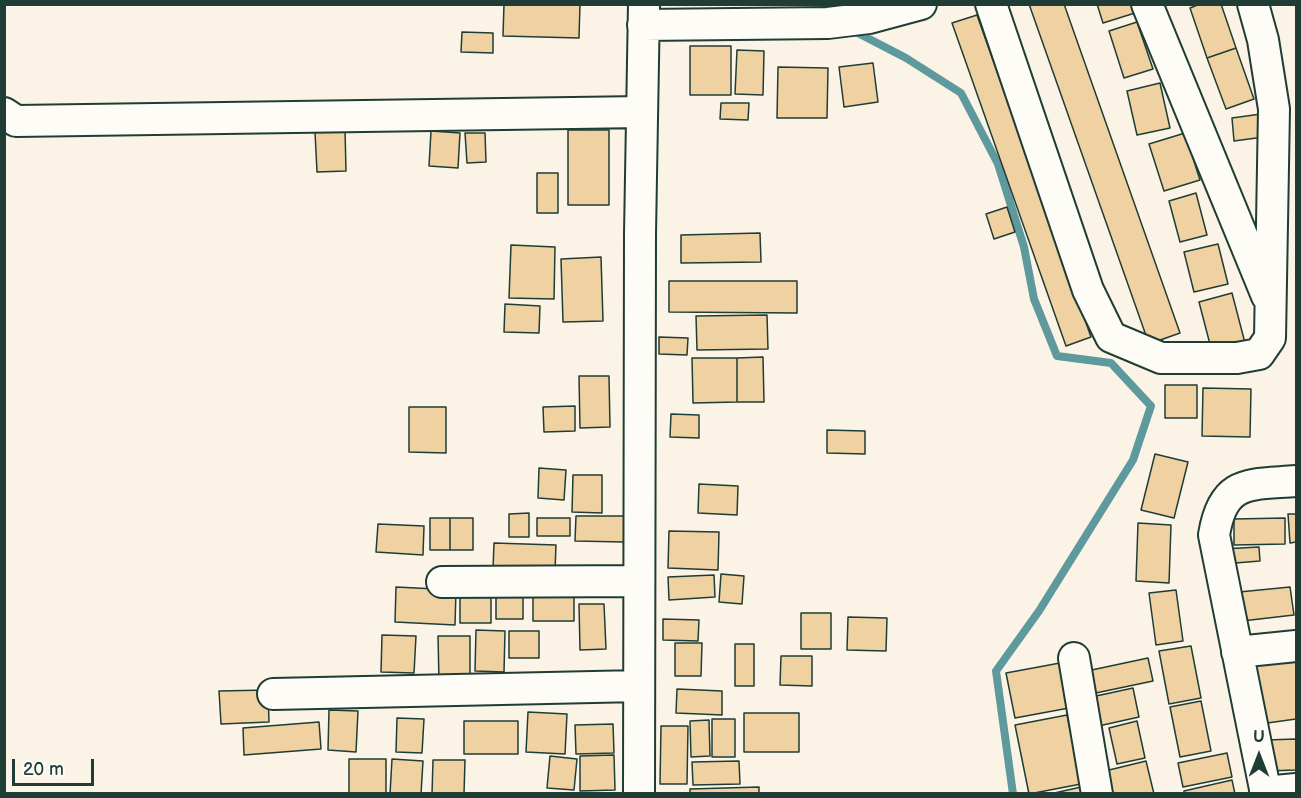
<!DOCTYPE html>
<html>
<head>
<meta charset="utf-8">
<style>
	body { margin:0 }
	#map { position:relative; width:1301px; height:798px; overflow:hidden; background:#faf3e6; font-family:"Balsamiq Sans",sans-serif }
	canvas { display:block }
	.frame { position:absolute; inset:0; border:6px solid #1f3d34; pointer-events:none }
	.north { position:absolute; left:1229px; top:726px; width:60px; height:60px; -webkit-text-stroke:4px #fdfcf7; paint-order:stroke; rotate:0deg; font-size:16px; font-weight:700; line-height:24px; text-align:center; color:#1f3d34 }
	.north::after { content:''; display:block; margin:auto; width:21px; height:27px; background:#1f3d34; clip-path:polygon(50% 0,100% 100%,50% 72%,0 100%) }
	.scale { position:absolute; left:12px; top:759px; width:82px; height:27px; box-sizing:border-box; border:3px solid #1f3d34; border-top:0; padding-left:8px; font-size:18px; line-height:21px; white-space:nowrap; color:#1f3d34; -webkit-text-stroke:4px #fdfcf7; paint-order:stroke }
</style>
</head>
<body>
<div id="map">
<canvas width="1301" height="798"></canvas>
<div class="frame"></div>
<div class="north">U</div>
<div class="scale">20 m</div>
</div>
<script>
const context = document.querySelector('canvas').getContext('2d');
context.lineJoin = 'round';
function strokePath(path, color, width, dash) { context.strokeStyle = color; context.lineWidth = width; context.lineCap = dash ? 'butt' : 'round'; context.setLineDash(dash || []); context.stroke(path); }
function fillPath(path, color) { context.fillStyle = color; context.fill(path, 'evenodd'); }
strokePath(new Path2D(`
	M 852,30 L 906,58 L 961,93 L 998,164 L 1024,247 L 1034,299 L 1057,356 L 1111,363 L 1151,406 L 1133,460 L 1039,611 L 996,671 L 1013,794`), '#5e9a9d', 8);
const building = new Path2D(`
	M 504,4 L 580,4 L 579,38 L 503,36 Z
	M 1029,4 L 1064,4 L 1180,333 L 1149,344 Z
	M 1097,4 L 1132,4 L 1135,13 L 1103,23 Z
	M 1200,4 L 1221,4 L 1236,48 L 1207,58 L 1190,8 Z
	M 977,15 L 1091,337 L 1066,346 L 952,23 Z
	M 1137,22 L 1153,69 L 1124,78 L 1109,31 Z
	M 462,32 L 493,33 L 493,53 L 461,52 Z
	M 690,46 L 731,46 L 731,95 L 690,95 Z
	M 1236,48 L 1254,99 L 1226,109 L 1207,58 Z
	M 737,50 L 764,51 L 763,95 L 735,94 Z
	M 873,63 L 878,102 L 844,107 L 839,67 Z
	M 778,67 L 828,68 L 827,118 L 777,118 Z
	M 1160,83 L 1170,128 L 1137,135 L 1127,91 Z
	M 721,103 L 749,103 L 748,120 L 720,119 Z
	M 1261,114 L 1264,137 L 1234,141 L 1232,118 Z
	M 345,130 L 346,171 L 317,172 L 315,132 Z
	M 568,130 L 609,130 L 609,205 L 568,205 Z
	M 431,131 L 460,133 L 458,168 L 429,166 Z
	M 465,133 L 485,133 L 486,162 L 467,163 Z
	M 1185,133 L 1200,180 L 1164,191 L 1149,144 Z
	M 537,173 L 558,173 L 558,213 L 537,213 Z
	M 1196,193 L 1207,235 L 1180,242 L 1169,201 Z
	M 1007,207 L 1015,232 L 994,239 L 986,214 Z
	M 760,233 L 761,262 L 681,263 L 681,235 Z
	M 1218,244 L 1228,284 L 1194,292 L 1184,252 Z
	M 511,245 L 555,247 L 554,299 L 509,298 Z
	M 601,257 L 603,321 L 563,322 L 561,259 Z
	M 669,281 L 797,281 L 797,313 L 669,312 Z
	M 1232,293 L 1245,343 L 1212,352 L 1199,302 Z
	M 505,304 L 540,306 L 539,333 L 504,332 Z
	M 767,315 L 768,349 L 697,350 L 696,316 Z
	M 659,337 L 688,338 L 687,355 L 659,354 Z
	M 763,357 L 764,402 L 737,402 L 737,358 Z
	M 692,358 L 737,358 L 737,402 L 693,403 Z
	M 579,376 L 609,376 L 610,427 L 580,428 Z
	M 1165,385 L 1197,385 L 1197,418 L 1165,418 Z
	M 1203,388 L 1251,389 L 1250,437 L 1202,436 Z
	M 575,406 L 575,431 L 544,432 L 543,407 Z
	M 409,407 L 446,407 L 446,453 L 409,452 Z
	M 671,414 L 699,415 L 699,438 L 670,437 Z
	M 827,430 L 865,431 L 865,454 L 827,453 Z
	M 1155,454 L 1188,462 L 1174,518 L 1141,510 Z
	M 539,468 L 566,470 L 564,500 L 538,498 Z
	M 573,475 L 602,475 L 602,513 L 572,512 Z
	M 699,484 L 738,486 L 737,515 L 698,513 Z
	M 529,513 L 529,537 L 509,537 L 509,514 Z
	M 1288,514 L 1296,514 L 1296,542 L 1290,543 Z
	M 576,516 L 624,516 L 624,542 L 575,541 Z
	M 430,518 L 450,518 L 450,550 L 430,550 Z
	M 450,518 L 473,518 L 473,550 L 450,550 Z
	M 537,518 L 570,518 L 570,536 L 537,536 Z
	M 1285,518 L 1285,544 L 1234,545 L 1234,519 Z
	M 1138,523 L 1171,525 L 1169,583 L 1136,581 Z
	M 378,524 L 424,526 L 423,555 L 376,552 Z
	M 669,531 L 719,532 L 718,570 L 668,568 Z
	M 494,543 L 556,545 L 555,571 L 493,569 Z
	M 1259,547 L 1260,561 L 1223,564 L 1222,549 Z
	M 721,574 L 744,576 L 742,604 L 719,602 Z
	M 714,575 L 715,597 L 669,600 L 668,577 Z
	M 496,584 L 523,584 L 523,619 L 496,619 Z
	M 460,585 L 491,585 L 491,623 L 460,623 Z
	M 396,587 L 456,590 L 455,625 L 395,622 Z
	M 1290,587 L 1294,615 L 1242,621 L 1239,592 Z
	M 533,590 L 574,590 L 574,621 L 533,621 Z
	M 1176,590 L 1183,641 L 1156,645 L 1149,593 Z
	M 579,604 L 604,604 L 606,649 L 580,650 Z
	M 801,613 L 831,613 L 831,649 L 801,649 Z
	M 848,617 L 887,618 L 886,651 L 847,650 Z
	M 663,619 L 699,620 L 698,641 L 663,640 Z
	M 476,630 L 505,631 L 504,672 L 475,671 Z
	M 509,631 L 539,631 L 539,658 L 509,658 Z
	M 382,635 L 416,636 L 414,673 L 381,672 Z
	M 438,636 L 470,636 L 470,681 L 439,681 Z
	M 675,643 L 702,643 L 701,676 L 675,676 Z
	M 735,644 L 754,644 L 754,686 L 735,686 Z
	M 1191,646 L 1201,698 L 1169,704 L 1159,651 Z
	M 781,656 L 812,656 L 812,686 L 780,685 Z
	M 1296,656 L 1296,719 L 1253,725 L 1244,663 Z
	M 1148,658 L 1153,681 L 1091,694 L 1087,671 Z
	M 1060,663 L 1069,708 L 1015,718 L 1006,673 Z
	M 1133,688 L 1139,717 L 1094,727 L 1087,698 Z
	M 677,689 L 722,691 L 722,715 L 676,713 Z
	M 268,690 L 269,722 L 221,724 L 219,691 Z
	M 1201,701 L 1211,751 L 1180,757 L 1170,707 Z
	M 329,710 L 358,711 L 356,752 L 328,750 Z
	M 528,712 L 567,714 L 565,754 L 526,752 Z
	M 744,713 L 799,713 L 799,752 L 744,752 Z
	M 1067,715 L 1081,784 L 1029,794 L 1015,725 Z
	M 397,718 L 424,719 L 422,753 L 396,752 Z
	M 712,719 L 735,719 L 735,757 L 712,757 Z
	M 709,720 L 710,756 L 691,757 L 690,721 Z
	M 464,721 L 518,721 L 518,754 L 464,754 Z
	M 1137,721 L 1145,758 L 1117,764 L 1109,728 Z
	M 319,722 L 321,749 L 244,755 L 243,728 Z
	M 613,724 L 614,753 L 576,754 L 575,725 Z
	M 661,726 L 688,726 L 687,784 L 660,784 Z
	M 1296,739 L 1296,770 L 1267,771 L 1266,740 Z
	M 1227,753 L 1232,777 L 1183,787 L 1178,763 Z
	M 614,755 L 615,790 L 580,791 L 580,756 Z
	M 550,756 L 577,759 L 574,790 L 547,788 Z
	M 349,759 L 386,759 L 386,794 L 349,794 Z
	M 392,759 L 423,761 L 421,794 L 390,794 Z
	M 433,760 L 465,760 L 464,794 L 432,794 Z
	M 739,761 L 740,784 L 693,785 L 692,762 Z
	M 1146,761 L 1154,794 L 1110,794 L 1105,771 Z
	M 1232,780 L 1235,794 L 1184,794 L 1184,791 Z
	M 759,787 L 759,794 L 690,794 L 690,789 Z
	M 1081,787 L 1082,794 L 1050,794 Z`);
fillPath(building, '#f0d1a2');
strokePath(building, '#1f3d34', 1.5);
const street = new Path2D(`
	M 991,4 L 1088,290 L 1111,337 L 1161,358 L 1237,358 L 1259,354 L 1270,338 L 1274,109 L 1263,40 L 1253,4
	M 1147,4 L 1267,296
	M 643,25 L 828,23 L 869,18 L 921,4
	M 4,113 L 16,121 L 642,112
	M 442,582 L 639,581
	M 1237,652 L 1296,646
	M 1074,658 L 1097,794
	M 273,694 L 639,686
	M 1265,792 L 1296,789
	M 639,794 L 640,234 L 644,4
	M 1266,794 L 1214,535 C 1223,479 1249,485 1296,481`);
strokePath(street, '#1f3d34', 34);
strokePath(street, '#fdfcf7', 30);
</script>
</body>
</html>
